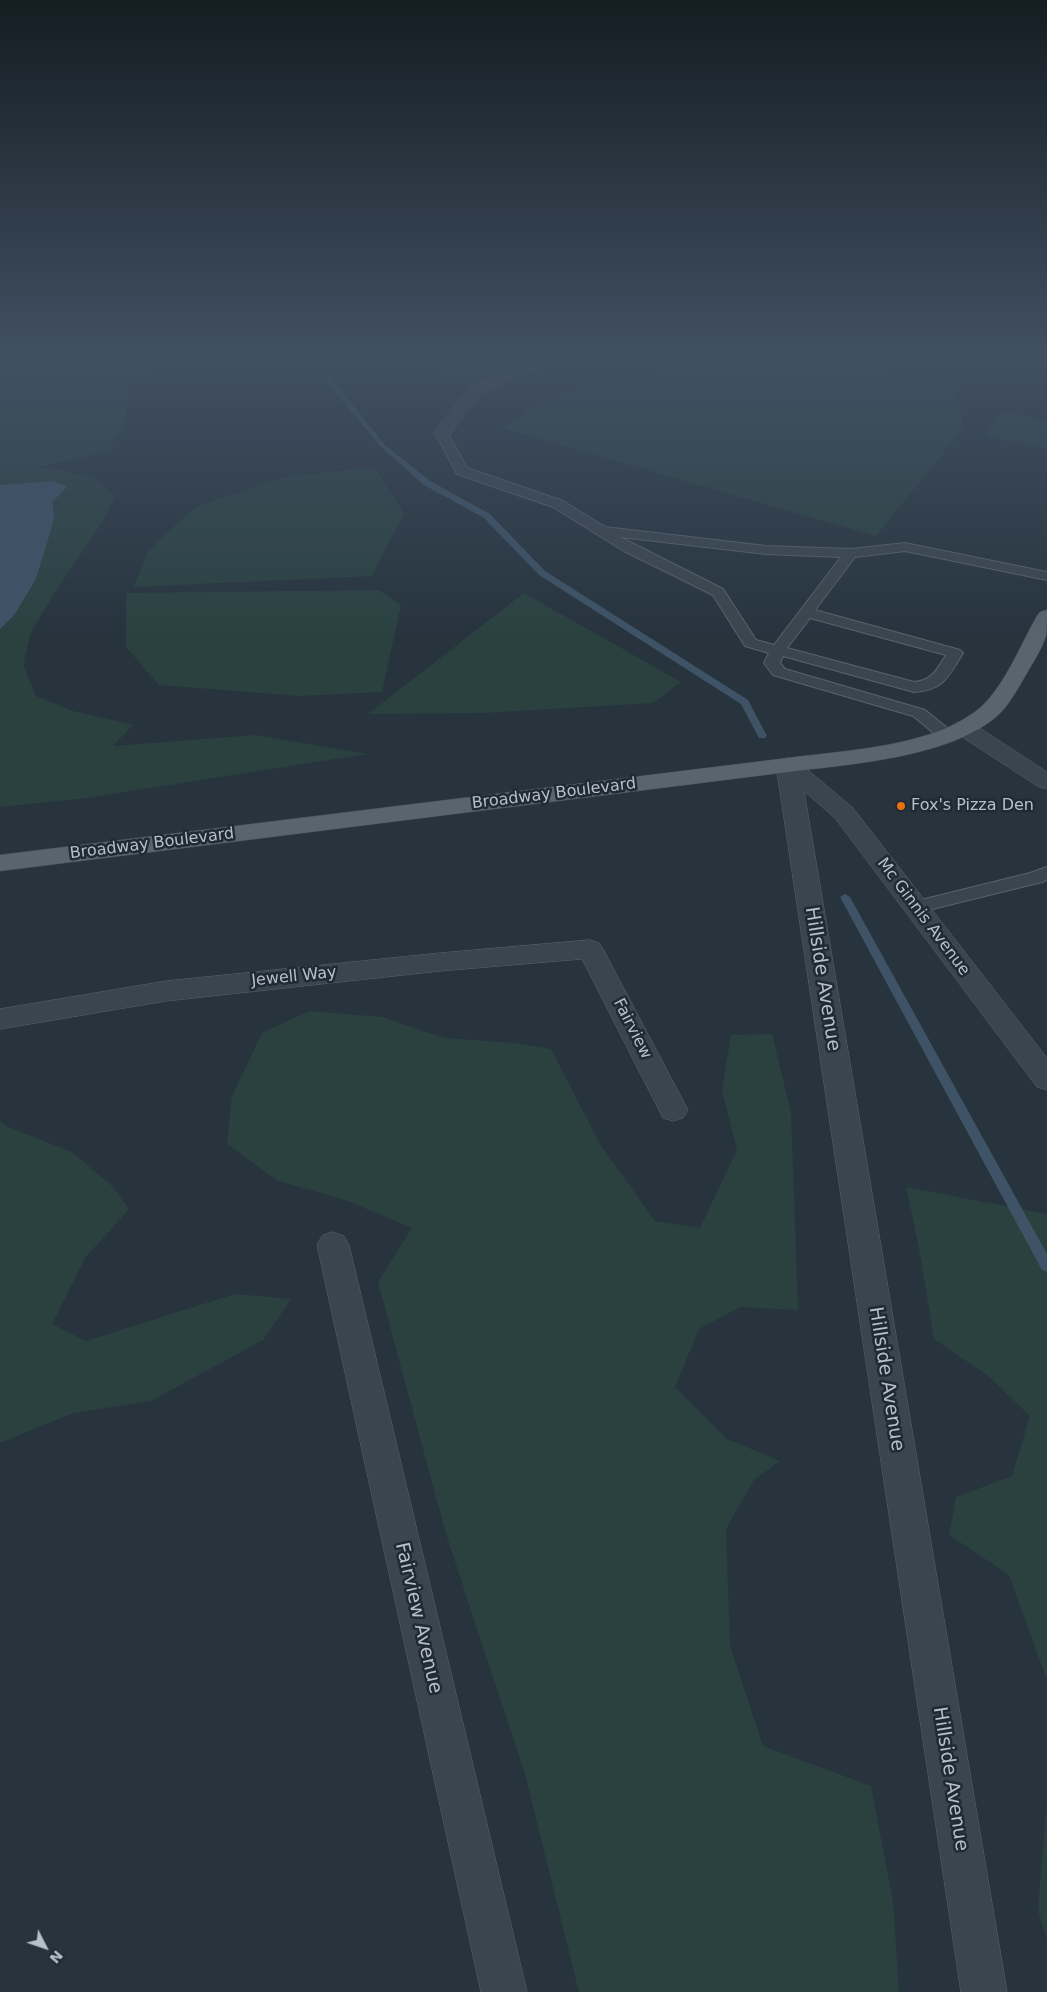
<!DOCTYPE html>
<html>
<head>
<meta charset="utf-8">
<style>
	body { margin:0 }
	#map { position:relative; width:1047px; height:1992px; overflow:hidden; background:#27343e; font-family:"DejaVu Sans",sans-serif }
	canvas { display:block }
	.north { position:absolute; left:20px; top:1922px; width:50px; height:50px; -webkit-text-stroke:4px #202a34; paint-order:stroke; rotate:131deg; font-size:14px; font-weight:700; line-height:20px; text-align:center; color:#b7c0c9 }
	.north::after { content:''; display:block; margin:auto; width:18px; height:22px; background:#b7c0c9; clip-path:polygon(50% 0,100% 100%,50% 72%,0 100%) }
</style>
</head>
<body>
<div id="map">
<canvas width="1047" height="1992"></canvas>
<div class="north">N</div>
</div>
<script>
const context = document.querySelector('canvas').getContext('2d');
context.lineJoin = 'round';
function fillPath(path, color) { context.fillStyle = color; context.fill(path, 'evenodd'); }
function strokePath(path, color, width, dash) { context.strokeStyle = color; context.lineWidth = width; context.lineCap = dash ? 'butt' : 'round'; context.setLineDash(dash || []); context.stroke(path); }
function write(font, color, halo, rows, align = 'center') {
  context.font = font + ' "DejaVu Sans",sans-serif'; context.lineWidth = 5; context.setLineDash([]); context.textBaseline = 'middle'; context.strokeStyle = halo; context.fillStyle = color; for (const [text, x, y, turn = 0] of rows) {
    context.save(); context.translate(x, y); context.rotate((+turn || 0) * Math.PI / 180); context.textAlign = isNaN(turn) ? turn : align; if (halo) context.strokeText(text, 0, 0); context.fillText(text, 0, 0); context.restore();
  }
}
fillPath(new Path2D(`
	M 0,361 L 206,361 L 111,376 L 130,392 L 125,422 L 109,451 L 35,468 L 50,468 L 94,477 L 115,496 L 105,518 L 55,592 L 31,632 L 23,665 L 36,696 L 73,711 L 133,725 L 113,746 L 256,735 L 367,754 L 86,798 L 0,807 L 0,629 L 15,614 L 36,579 L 54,520 L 53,481 L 0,485 Z
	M 429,361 L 529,361 L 455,379 Z
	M 739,365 L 871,371 L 954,386 L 964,427 L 876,536 L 501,428 L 556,395 L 625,377 Z
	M 1003,411 L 1047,420 L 1047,449 L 985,436 Z
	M 374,467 L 404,513 L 372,576 L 134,587 L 148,551 L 195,507 L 284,477 Z
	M 380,590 L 401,605 L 382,692 L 300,696 L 159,685 L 126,647 L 126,593 Z
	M 524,593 L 681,682 L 653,703 L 483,713 L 368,714 Z
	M 309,1011 L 382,1017 L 444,1038 L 514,1043 L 551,1049 L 600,1144 L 655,1221 L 700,1228 L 737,1150 L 722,1090 L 731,1035 L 772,1034 L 791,1113 L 798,1310 L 740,1307 L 699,1329 L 675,1387 L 727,1439 L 780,1461 L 754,1480 L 726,1529 L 730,1646 L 763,1746 L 871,1786 L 893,1901 L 899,1992 L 579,1992 L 525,1774 L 446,1534 L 378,1282 L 412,1228 L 345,1200 L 278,1181 L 227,1144 L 232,1096 L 262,1033 Z
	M 0,1121 L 6,1126 L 72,1152 L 112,1186 L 129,1209 L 85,1258 L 52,1324 L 86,1341 L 235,1294 L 291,1299 L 263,1340 L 151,1401 L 73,1413 L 0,1443 Z
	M 906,1187 L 1047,1214 L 1047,1680 L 1009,1575 L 949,1535 L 956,1497 L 1012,1476 L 1030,1416 L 987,1375 L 934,1339 L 919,1248 Z
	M 1047,1796 L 1047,1940 L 1038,1910 Z`), '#2a4140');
fillPath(new Path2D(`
	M 53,481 L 67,487 L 53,501 L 54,520 L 36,579 L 15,614 L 0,629 L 0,485 Z`), '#3e5366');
fillPath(new Path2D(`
	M 326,375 L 330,375 L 338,387 L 385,445 L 430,481 L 490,514 L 545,571 L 748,700 L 767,736 L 765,738 L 759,738 L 741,704 L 539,575 L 484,518 L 424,485 L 381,447 L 333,389 L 325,376 Z
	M 845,894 L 850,897 L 1047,1254 L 1047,1272 L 1042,1270 L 840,897 Z`), '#3e5366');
const service = new Path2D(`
	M 442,430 L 448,434 L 467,468 L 563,501 L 605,527 L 766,546 L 851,549 L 905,543 L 1047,572 L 1047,580 L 905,551 L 855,557 L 815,610 L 960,650 L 963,653 C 948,677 944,690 914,692 L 783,656 L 780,663 L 785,669 L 925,710 L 952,732 L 954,735 L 952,738 L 940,738 L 913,716 L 773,675 L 764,663 L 769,653 L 745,646 L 713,595 L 624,551 L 553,507 L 457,474 L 436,434 ZM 620,537 L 766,554 L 841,557 L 774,645 L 756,640 L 723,589 ZM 810,618 L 946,655 C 937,669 932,681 914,682 L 787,648 Z
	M 1047,867 L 1047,880 L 1042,882 L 916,913 L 909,911 L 907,907 L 909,903 L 1030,873 Z`);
const minor = new Path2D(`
	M 537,361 L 565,361 L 563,364 L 516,375 L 481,396 L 470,406 L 448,438 L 436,438 L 433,434 L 436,430 L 458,400 L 469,390 L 505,368 Z
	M 788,758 L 796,760 L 853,808 L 1047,1058 L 1047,1090 L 1037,1087 L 835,818 L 804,791 L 1007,1992 L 961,1992 L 776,765 L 780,760 Z
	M 590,940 L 599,943 L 603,949 L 688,1110 L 683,1118 L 673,1121 L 663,1118 L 582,959 L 440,971 L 166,1001 L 0,1029 L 0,1009 L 166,981 L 440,953 Z
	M 333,1232 L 344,1236 L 349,1245 L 527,1992 L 481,1992 L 317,1245 L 322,1236 Z`);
const tertiary = new Path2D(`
	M 964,721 L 972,723 L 1047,772 L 1047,789 L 1039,787 L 956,733 L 953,728 L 956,723 Z`);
const primary = new Path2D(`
	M 1047,610 C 1047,618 1047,629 1046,636 C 1042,649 1033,662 1027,673 C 1018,688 1009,706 996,717 C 947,758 850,764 788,772 L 0,871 L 0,855 L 788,758 C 847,750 935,747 981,707 C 1005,685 1021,644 1037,616 L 1040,612 Z`);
strokePath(service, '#59636c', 2);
strokePath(minor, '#59636c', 1);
strokePath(tertiary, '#59636c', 1);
strokePath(primary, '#47515b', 1);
fillPath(service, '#3b454e');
fillPath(minor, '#3b454e');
fillPath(tertiary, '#3b454e');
fillPath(primary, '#59646e');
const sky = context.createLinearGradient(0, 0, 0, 639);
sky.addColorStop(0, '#151d22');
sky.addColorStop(0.56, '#415063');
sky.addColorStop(1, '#41506300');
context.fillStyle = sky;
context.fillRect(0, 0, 1047, 639);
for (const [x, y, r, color] of [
	[901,806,5,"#e8710a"]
]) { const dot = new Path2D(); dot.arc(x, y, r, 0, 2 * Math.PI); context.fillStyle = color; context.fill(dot); strokePath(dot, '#202a34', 2); }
write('16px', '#b7c0c9', '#202a34', [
	["Broadway Boulevard",554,794,-7],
	["Broadway Boulevard",152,844,-7],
	["Mc Ginnis Avenue",923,917,53],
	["Jewell Way",294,977,-6],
	["Fairview",632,1029,63]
]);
write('16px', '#b7c0c9', '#202a34', [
	["Fox's Pizza Den",911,806]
], 'left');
write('19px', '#b7c0c9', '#202a34', [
	["Hillside Avenue",822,979,81],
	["Hillside Avenue",886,1379,81],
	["Fairview Avenue",418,1618,77],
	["Hillside Avenue",950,1779,81]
]);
</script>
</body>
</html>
